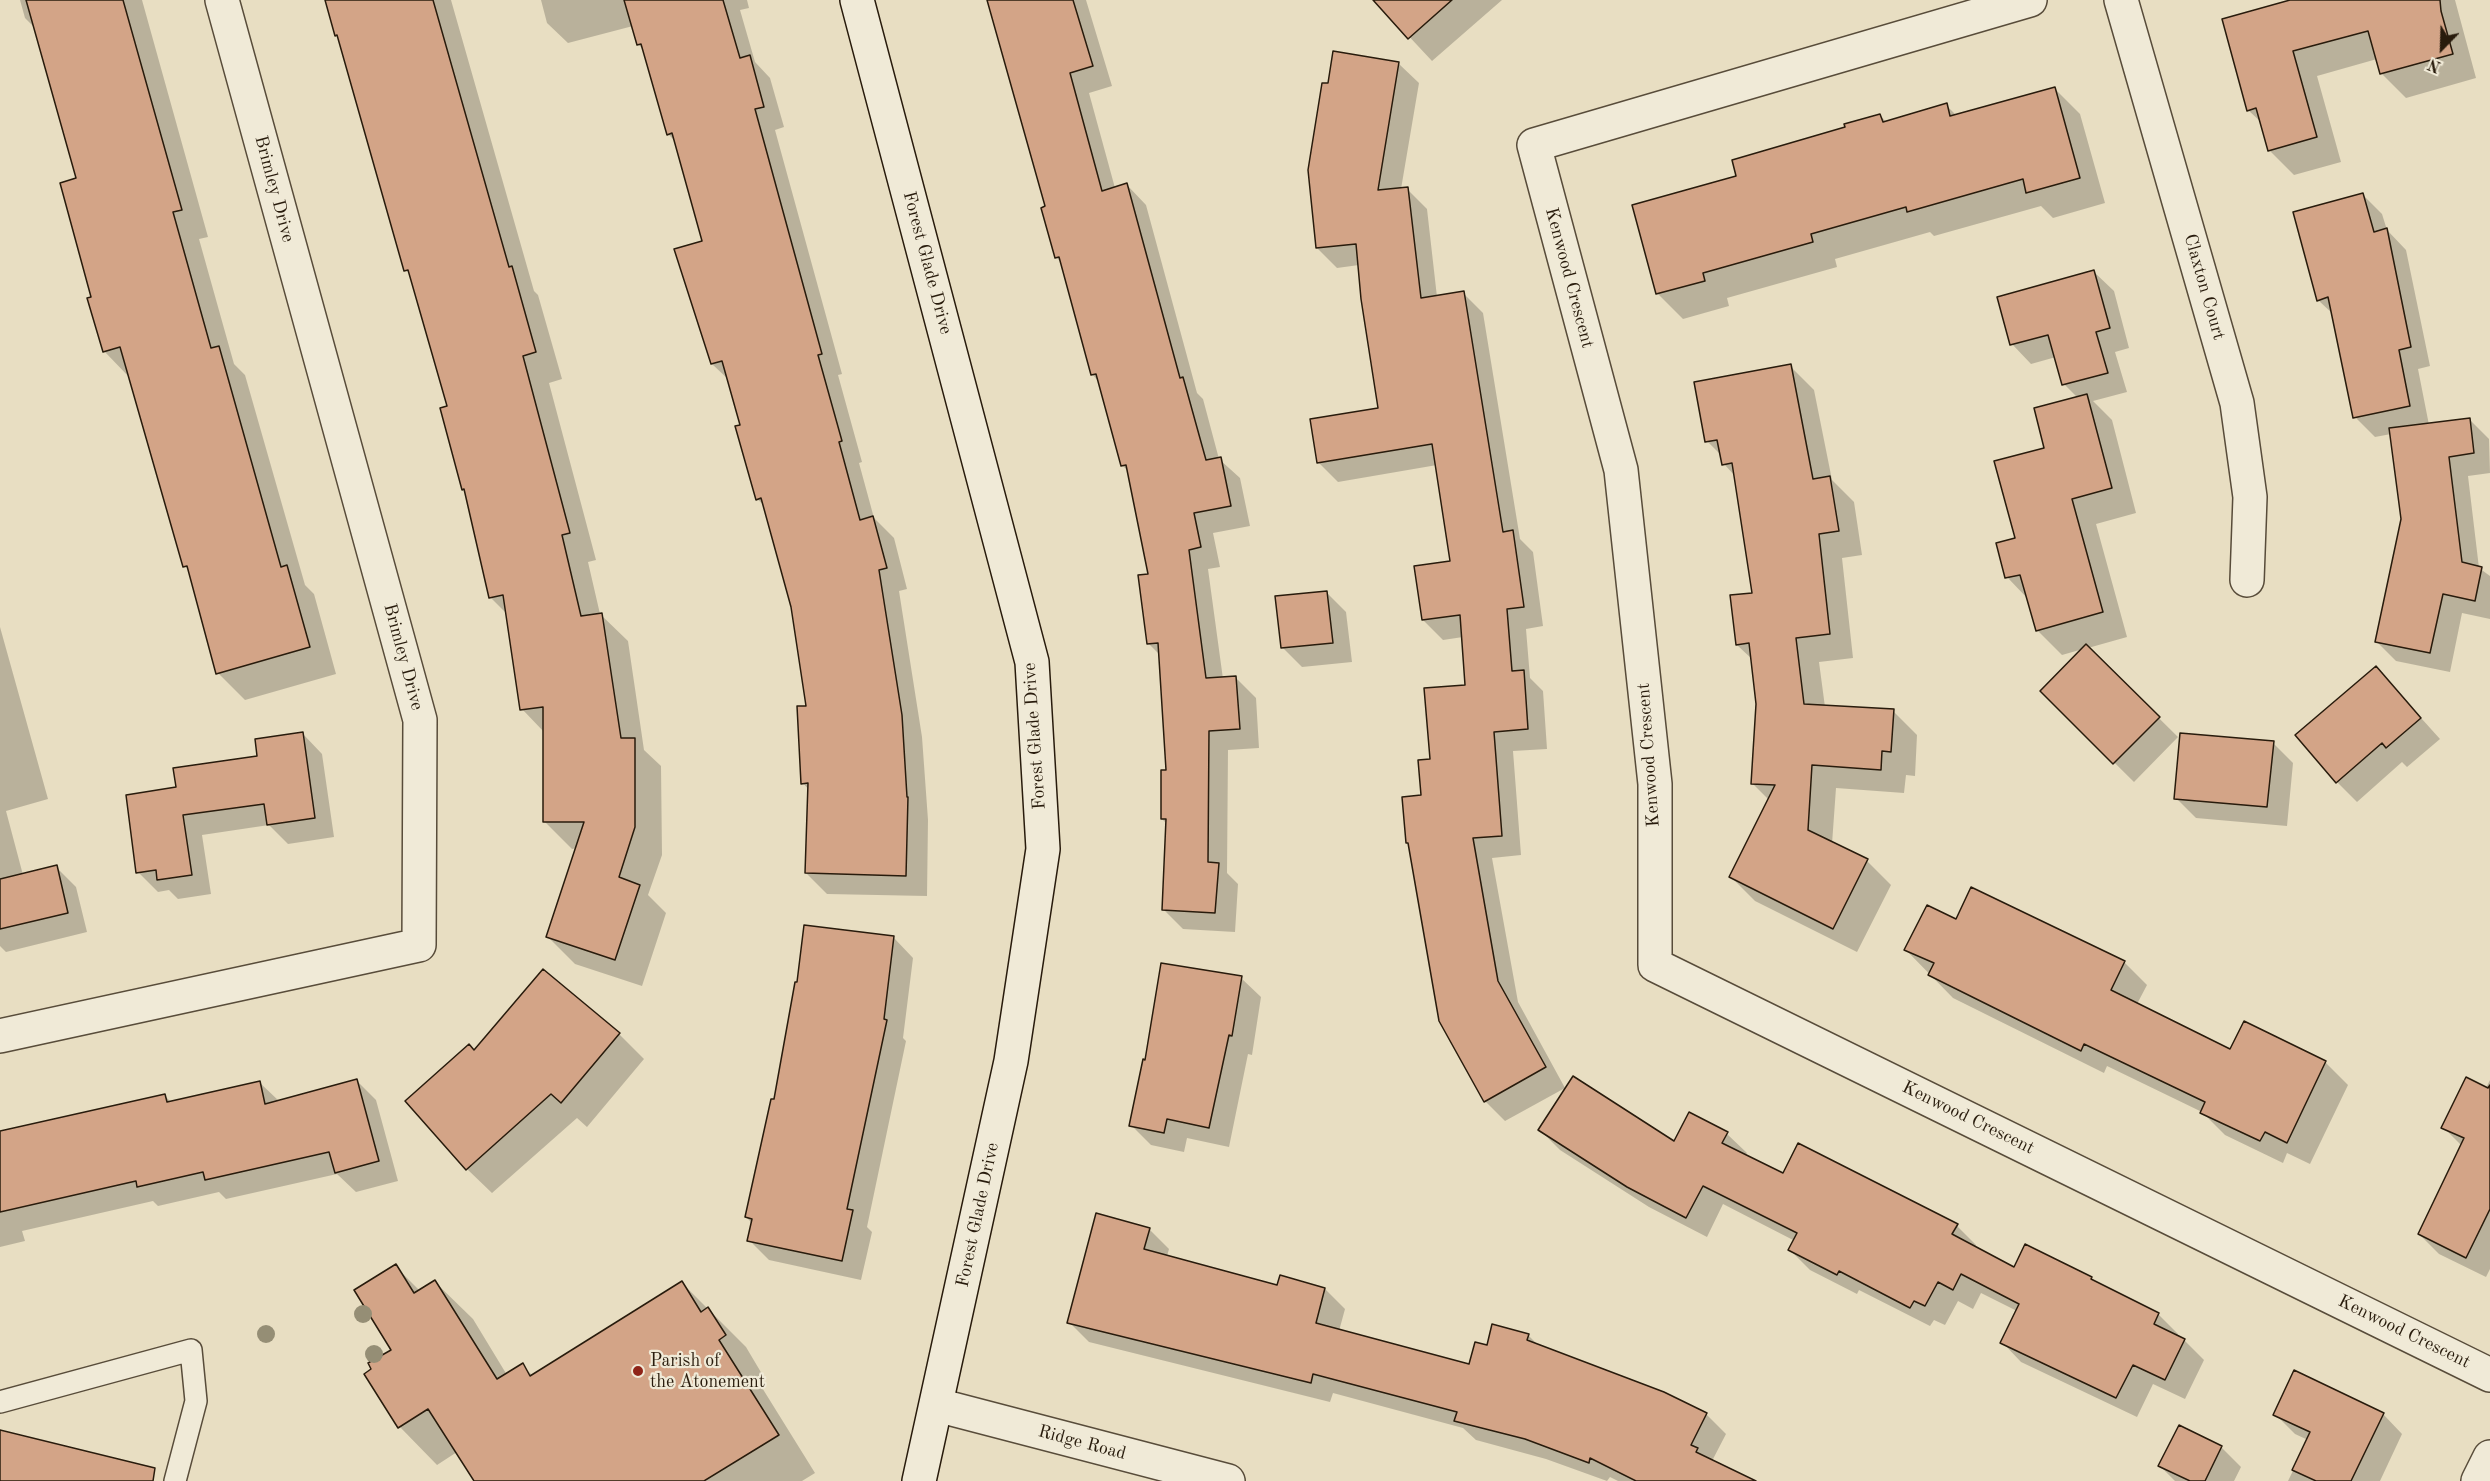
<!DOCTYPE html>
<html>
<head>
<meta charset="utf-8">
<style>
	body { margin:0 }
	#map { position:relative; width:2490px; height:1481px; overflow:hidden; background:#e8dec2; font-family:"Old Standard TT",serif }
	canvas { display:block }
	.north { position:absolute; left:2412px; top:18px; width:60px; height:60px; -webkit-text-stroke:4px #f0ead7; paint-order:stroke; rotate:203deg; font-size:16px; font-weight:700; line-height:24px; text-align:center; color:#281b0c }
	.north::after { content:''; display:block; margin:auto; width:21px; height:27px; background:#281b0c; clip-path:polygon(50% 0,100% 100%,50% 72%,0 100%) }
</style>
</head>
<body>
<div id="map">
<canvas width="2490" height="1481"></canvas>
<div class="north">N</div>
</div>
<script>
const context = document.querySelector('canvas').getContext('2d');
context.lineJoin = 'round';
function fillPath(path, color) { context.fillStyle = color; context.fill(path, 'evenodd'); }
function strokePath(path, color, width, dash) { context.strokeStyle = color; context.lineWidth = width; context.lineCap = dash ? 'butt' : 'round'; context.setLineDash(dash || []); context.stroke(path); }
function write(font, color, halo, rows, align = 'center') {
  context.font = font + ' "Old Standard TT",serif'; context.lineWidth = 4.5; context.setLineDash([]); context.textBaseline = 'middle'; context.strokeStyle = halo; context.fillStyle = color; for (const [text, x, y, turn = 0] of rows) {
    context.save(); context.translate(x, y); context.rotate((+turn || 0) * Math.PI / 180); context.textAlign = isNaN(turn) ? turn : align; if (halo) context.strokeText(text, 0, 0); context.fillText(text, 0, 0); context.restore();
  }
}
fillPath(new Path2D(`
	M 20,0 L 142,0 L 208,237 L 199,239 L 234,364 L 245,375 L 305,585 L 314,594 L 336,674 L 245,700 L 218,673 L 190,572 L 185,566 L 130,378 L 104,351 L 92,298 L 78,179 L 35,28 L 25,18 Z
	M 326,0 L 451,0 L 534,291 L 538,295 L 562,379 L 549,383 L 596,560 L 588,562 L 600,614 L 628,641 L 644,750 L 661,766 L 662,855 L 648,895 L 666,913 L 642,986 L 575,964 L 548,937 L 577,848 L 572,849 L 545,822 L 544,732 L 522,709 L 508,615 L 490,597 L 466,492 L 463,489 L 448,407 L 411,275 L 406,270 L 339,37 Z
	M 541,0 L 747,0 L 749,8 L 740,10 L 755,62 L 770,78 L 784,127 L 775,130 L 842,374 L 838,375 L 862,462 L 859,463 L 874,518 L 894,538 L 907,589 L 899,591 L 922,737 L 928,820 L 927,896 L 827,894 L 806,873 L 809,790 L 803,783 L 808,707 L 793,606 L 765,506 L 757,499 L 742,426 L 729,380 L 712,364 L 676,250 L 704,242 L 676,142 L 668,134 L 645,51 L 638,44 L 633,26 L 568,43 L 547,23 Z
	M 989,0 L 1086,0 L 1112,86 L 1089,93 L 1115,188 L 1127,185 L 1146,205 L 1197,393 L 1203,399 L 1219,459 L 1240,478 L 1250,526 L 1213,533 L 1220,567 L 1208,569 L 1223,679 L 1236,678 L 1256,698 L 1259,748 L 1228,750 L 1227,873 L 1238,884 L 1235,932 L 1183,929 L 1163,909 L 1167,824 L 1162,819 L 1168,771 L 1160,655 L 1149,644 L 1150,575 L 1129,472 L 1122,465 L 1099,382 L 1092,374 L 1062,263 L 1056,257 L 1047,207 Z
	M 1375,0 L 1502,0 L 1432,61 Z
	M 2317,0 L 2455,0 L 2476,78 L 2406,98 L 2381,73 L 2377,59 L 2317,76 L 2341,162 L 2294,175 L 2269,150 L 2262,123 L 2248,110 Z
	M 1334,53 L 1399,64 L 1419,83 L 1401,189 L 1407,189 L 1427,209 L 1437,297 L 1463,293 L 1483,313 L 1520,539 L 1533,552 L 1543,626 L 1526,629 L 1530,678 L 1543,691 L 1547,749 L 1513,751 L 1521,855 L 1492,858 L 1518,1002 L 1565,1088 L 1505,1121 L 1485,1101 L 1423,796 L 1431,760 L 1467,686 L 1463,637 L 1443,640 L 1423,620 L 1452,563 L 1437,465 L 1338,482 L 1318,462 L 1380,409 L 1359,265 L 1337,268 L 1317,248 L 1329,85 Z
	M 2055,89 L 2080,114 L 2105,203 L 2053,218 L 2041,206 L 1934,236 L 1930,232 L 1835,259 L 1837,267 L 1727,298 L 1729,306 L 1683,319 L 1658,294 L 1738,177 L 1880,115 L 1886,122 L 1946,105 L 1957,116 Z
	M 2362,194 L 2382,214 L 2387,230 L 2406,250 L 2430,366 L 2418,369 L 2429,425 L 2469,419 L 2489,439 L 2490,473 L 2468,476 L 2479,568 L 2490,576 L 2490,619 L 2462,613 L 2450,672 L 2396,661 L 2376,641 L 2402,519 L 2391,434 L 2375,437 L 2355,417 L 2334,315 L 2318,300 Z
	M 2094,272 L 2114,291 L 2129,348 L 2115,352 L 2127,392 L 2093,401 L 2112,420 L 2136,513 L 2096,524 L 2127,637 L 2088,648 L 2178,737 L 2134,782 L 2042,691 L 2083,649 L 2062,655 L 2037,630 L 2028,599 L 2007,577 L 2046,449 L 2078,398 L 2064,384 L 2056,357 L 2031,364 L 2012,344 Z
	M 1790,366 L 1814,390 L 1832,480 L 1854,502 L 1862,555 L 1842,558 L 1853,658 L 1819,662 L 1825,707 L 1893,711 L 1917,735 L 1915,776 L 1906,775 L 1904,793 L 1836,788 L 1832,844 L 1867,861 L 1891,885 L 1857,952 L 1755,901 L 1731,877 L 1769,800 L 1752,783 L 1757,704 L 1753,660 L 1737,645 L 1754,594 L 1735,476 L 1724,464 L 1722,456 L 1707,441 Z
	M 1327,593 L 1346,612 L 1352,662 L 1302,667 L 1282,647 Z
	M 0,627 L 48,799 L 6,811 L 23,875 L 56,867 L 76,887 L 87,932 L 6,952 L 0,946 Z
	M 2376,668 L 2440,739 L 2407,767 L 2402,762 L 2357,802 L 2337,782 Z
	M 303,734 L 322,754 L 334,837 L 288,844 L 269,825 L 202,835 L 211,894 L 178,899 L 169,890 L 158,892 L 138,872 L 178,788 L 259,757 Z
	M 2273,743 L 2293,763 L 2287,826 L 2196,818 L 2176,798 Z
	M 1956,921 L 2124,962 L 2147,985 L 2137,1004 L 2231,1051 L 2325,1062 L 2348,1085 L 2310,1164 L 2287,1153 L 2283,1163 L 2225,1135 L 2202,1112 L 2107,1066 L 2104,1073 L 1953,998 L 1906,950 Z
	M 894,938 L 913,958 L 903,1038 L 906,1041 L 867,1227 L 872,1232 L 861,1280 L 769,1260 L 749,1240 L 752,1223 L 746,1217 L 775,1101 Z
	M 543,971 L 619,1034 L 644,1059 L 587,1127 L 577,1118 L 492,1193 L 467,1169 L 474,1052 Z
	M 1241,978 L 1261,997 L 1252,1055 L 1248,1054 L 1229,1147 L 1187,1138 L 1184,1152 L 1151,1145 L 1131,1125 L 1147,1062 Z
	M 356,1080 L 376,1100 L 398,1181 L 356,1192 L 337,1174 L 226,1199 L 219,1192 L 158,1206 L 153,1201 L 22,1231 L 25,1241 L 0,1247 L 0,1132 L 165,1096 L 172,1103 L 259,1082 L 279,1101 Z
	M 2490,1080 L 2490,1269 L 2486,1277 L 2439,1254 L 2419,1234 L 2462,1146 L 2443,1127 L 2486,1088 Z
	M 1540,1130 L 1675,1144 L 1727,1134 L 1747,1153 L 1745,1156 L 1783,1175 L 1957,1226 L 1976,1245 L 1975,1248 L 2015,1269 L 2091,1278 L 2096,1284 L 2158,1314 L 2178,1334 L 2177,1337 L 2185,1341 L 2204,1360 L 2185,1399 L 2153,1384 L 2137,1417 L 2021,1362 L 2002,1342 L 2017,1311 L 1981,1293 L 1973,1309 L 1958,1301 L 1945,1325 L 1934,1320 L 1930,1326 L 1859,1290 L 1857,1294 L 1810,1270 L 1790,1250 L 1795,1241 L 1723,1204 L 1707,1237 L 1649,1207 L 1560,1150 Z
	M 1149,1229 L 1169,1249 L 1167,1256 L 1278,1287 L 1325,1289 L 1345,1309 L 1339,1331 L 1470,1365 L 1488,1347 L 1528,1335 L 1538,1345 L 1706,1414 L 1726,1434 L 1712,1461 L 1752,1481 L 1618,1481 L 1610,1477 L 1607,1481 L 1546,1459 L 1476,1440 L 1463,1428 L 1333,1393 L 1330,1402 L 1089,1342 L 1069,1322 Z
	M 395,1266 L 420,1291 L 435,1282 L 473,1319 L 507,1375 L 522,1365 L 533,1376 L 682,1283 L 746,1347 L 762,1374 L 756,1378 L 815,1473 L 802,1481 L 475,1481 L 457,1452 L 437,1465 L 400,1427 L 393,1350 Z
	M 2275,1414 L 2383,1414 L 2402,1434 L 2380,1481 L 2288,1481 L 2308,1440 L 2295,1434 Z
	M 2179,1427 L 2221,1447 L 2241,1467 L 2234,1481 L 2175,1481 L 2160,1466 Z`), '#0003');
const building = new Path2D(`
	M 26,0 L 123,0 L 182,210 L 173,212 L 211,348 L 219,346 L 281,567 L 287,565 L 310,647 L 216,674 L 187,566 L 183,567 L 120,347 L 103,352 L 87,298 L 91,297 L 60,183 L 76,178 Z
	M 325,0 L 433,0 L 509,267 L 512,266 L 536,352 L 523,356 L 570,533 L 562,535 L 581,616 L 602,613 L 621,738 L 635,738 L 635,827 L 619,877 L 640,885 L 615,960 L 546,937 L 584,822 L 543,822 L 543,707 L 520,710 L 503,595 L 489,598 L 464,489 L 462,490 L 440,408 L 447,406 L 408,270 L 404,271 L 337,35 L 335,36 Z
	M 624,0 L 723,0 L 740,58 L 750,55 L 764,107 L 755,109 L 822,354 L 818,355 L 842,441 L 839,442 L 860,520 L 873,516 L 887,568 L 879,570 L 902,715 L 907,797 L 908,797 L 906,876 L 805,873 L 808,783 L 801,784 L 797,706 L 806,706 L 791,607 L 761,498 L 756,500 L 735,426 L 740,425 L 722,361 L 711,364 L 674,249 L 702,241 L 672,133 L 667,135 L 641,44 L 637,45 Z
	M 987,0 L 1073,0 L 1093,66 L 1070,73 L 1102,191 L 1127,183 L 1180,378 L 1183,377 L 1206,460 L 1221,457 L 1231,506 L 1194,513 L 1201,547 L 1189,550 L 1206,678 L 1236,676 L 1240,729 L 1209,731 L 1208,862 L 1219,863 L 1215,913 L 1162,910 L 1166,819 L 1161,819 L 1161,770 L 1166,770 L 1158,643 L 1147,644 L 1138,575 L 1148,574 L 1126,465 L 1121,466 L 1096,374 L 1091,375 L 1059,257 L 1055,258 L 1041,208 L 1045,206 Z
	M 1373,0 L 1452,0 L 1408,39 Z
	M 2290,0 L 2440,0 L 2441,11 L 2453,54 L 2380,74 L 2368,31 L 2293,51 L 2317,137 L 2268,151 L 2256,108 L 2247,111 L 2222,19 Z
	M 1333,51 L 1399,62 L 1378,190 L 1408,187 L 1421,298 L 1464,291 L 1503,532 L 1513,530 L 1524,607 L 1507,609 L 1512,671 L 1524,670 L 1528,729 L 1494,732 L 1502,836 L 1473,838 L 1498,981 L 1546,1067 L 1484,1102 L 1439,1021 L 1408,843 L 1406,843 L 1402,797 L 1421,795 L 1418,760 L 1430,759 L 1424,688 L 1465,685 L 1460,615 L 1422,620 L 1414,566 L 1450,561 L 1432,444 L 1317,463 L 1310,419 L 1378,408 L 1361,299 L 1356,244 L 1316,248 L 1308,170 L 1322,83 L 1328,83 Z
	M 2055,87 L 2080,178 L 2026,193 L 2023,179 L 1907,212 L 1906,207 L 1811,234 L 1813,242 L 1703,273 L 1705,281 L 1656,294 L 1632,205 L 1736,176 L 1732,160 L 1845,127 L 1844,124 L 1880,114 L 1883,122 L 1947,103 L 1950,116 Z
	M 2363,193 L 2374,232 L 2387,228 L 2411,347 L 2399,350 L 2410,406 L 2353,418 L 2328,297 L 2317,301 L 2293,212 Z
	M 2094,270 L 2110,328 L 2096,332 L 2108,373 L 2062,385 L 2048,335 L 2010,345 L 1997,297 Z
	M 1791,364 L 1813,479 L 1830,476 L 1839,531 L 1819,534 L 1830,634 L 1796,638 L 1804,704 L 1894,709 L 1891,752 L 1882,751 L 1881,770 L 1812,765 L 1808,830 L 1868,859 L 1833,929 L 1729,877 L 1775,785 L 1751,784 L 1756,704 L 1749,643 L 1736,645 L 1730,595 L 1752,593 L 1732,463 L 1722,465 L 1717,440 L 1705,442 L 1694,382 Z
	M 2087,394 L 2112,488 L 2072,499 L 2103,612 L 2036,631 L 2020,575 L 2005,578 L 1996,543 L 2015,538 L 1994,461 L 2044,448 L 2034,408 Z
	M 2470,418 L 2474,453 L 2449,457 L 2462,562 L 2482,567 L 2475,601 L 2443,594 L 2430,653 L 2375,642 L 2401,519 L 2389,428 Z
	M 1327,591 L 1333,643 L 1281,648 L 1275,596 Z
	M 2086,644 L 2160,717 L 2113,764 L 2040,691 Z
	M 2376,666 L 2421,718 L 2386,748 L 2382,743 L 2336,783 L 2295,735 Z
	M 303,732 L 315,818 L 267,825 L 264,804 L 183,815 L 192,875 L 157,880 L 156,870 L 136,873 L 126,795 L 176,787 L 173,768 L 257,756 L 255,739 Z
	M 2180,733 L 2274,741 L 2267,807 L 2174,799 Z
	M 57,865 L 68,913 L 0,929 L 0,879 Z
	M 1971,887 L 2125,961 L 2111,990 L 2230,1049 L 2244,1021 L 2326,1061 L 2287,1143 L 2265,1132 L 2260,1141 L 2200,1113 L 2205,1102 L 2084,1044 L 2081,1051 L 1928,975 L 1934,963 L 1904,950 L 1927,905 L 1956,919 Z
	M 804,925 L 894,936 L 884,1019 L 887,1020 L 847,1209 L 853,1210 L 842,1261 L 747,1241 L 752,1219 L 745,1217 L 771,1099 L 774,1099 L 795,982 L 797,982 Z
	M 1161,963 L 1242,976 L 1232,1036 L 1229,1035 L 1209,1128 L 1167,1119 L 1164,1133 L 1129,1126 L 1143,1059 L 1145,1060 Z
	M 543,969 L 620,1033 L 561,1103 L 551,1094 L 466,1170 L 405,1101 L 469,1044 L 474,1050 Z
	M 1573,1076 L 1674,1141 L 1689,1112 L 1728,1132 L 1722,1143 L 1783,1173 L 1798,1143 L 1958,1224 L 1952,1234 L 2014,1267 L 2025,1244 L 2092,1277 L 2091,1279 L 2159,1313 L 2154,1324 L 2185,1339 L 2165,1380 L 2133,1365 L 2116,1398 L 2000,1343 L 2019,1304 L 1961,1274 L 1953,1290 L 1938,1282 L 1925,1306 L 1914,1301 L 1910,1308 L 1839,1271 L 1837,1275 L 1788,1250 L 1797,1233 L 1703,1186 L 1686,1218 L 1627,1187 L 1538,1130 Z
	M 2466,1077 L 2488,1088 L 2490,1085 L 2490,1209 L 2466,1258 L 2418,1234 L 2464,1138 L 2441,1128 Z
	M 357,1079 L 379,1161 L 335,1173 L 329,1152 L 205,1180 L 203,1172 L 137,1187 L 136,1181 L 0,1212 L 0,1131 L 165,1094 L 167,1102 L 260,1081 L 265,1104 Z
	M 1096,1213 L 1150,1228 L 1144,1249 L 1277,1285 L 1280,1275 L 1325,1288 L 1316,1323 L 1469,1364 L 1475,1342 L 1487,1345 L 1492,1324 L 1529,1334 L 1527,1340 L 1664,1392 L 1707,1413 L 1691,1445 L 1698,1448 L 1696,1452 L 1756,1481 L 1636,1481 L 1590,1458 L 1589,1463 L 1525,1439 L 1454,1421 L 1457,1412 L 1313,1374 L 1311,1383 L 1067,1323 Z
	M 396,1264 L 414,1293 L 435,1280 L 497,1379 L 523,1363 L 530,1376 L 682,1281 L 701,1312 L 708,1307 L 726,1335 L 719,1340 L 779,1435 L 704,1481 L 474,1481 L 428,1409 L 398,1428 L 364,1374 L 371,1369 L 368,1363 L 391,1350 L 354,1290 Z
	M 2294,1370 L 2384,1413 L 2351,1481 L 2316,1481 L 2292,1470 L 2310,1432 L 2273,1415 Z
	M 2179,1425 L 2222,1446 L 2205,1481 L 2190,1481 L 2158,1466 Z
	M 0,1430 L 155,1468 L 153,1481 L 0,1481 Z`);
fillPath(building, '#d3a487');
strokePath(building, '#281b0c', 1.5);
const lane = new Path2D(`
	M 0,1402 L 191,1350 L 196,1401 L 175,1481`);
const street = new Path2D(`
	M 2030,0 L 1534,145 L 1621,470 L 1655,784 L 1655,965 L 2490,1375
	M 2121,0 L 2237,403 L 2250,497 L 2247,580
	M 0,1036 L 419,945 L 420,720 L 222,0
	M 937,1405 L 1228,1481
	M 2478,1481 L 2490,1457`);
const secondary = new Path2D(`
	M 857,0 L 1032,662 L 1043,849 L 1011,1061 L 919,1481`);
strokePath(lane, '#584c3a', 24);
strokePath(street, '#584c3a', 36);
strokePath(secondary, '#281b0c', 36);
strokePath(lane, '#f0ead7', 21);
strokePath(street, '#f0ead7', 33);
strokePath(secondary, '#f0ead7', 33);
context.fillStyle = '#958e75';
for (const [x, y] of [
	[363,1314],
	[266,1334],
	[374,1354]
]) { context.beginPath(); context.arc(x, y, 9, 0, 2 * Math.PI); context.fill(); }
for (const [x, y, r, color] of [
	[638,1371,6,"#8f2418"]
]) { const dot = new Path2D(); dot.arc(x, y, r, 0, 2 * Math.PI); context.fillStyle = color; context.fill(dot); strokePath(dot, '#f0ead7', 2); }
write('18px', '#281b0c', '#f0ead7', [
	["Brimley Drive",274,189,75],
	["Forest Glade Drive",927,263,75],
	["Kenwood Crescent",1569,278,75],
	["Claxton Court",2204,287,74],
	["Brimley Drive",403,657,75],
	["Forest Glade Drive",1035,736,-94],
	["Kenwood Crescent",1649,755,-94],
	["Kenwood Crescent",1968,1118,26],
	["Forest Glade Drive",978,1215,-78],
	["Kenwood Crescent",2404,1332,26],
	["Ridge Road",1082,1443,15]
]);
write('18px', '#281b0c', '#f0ead7', [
	["Parish of",650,1361],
	["the Atonement",650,1382]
], 'left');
</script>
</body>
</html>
